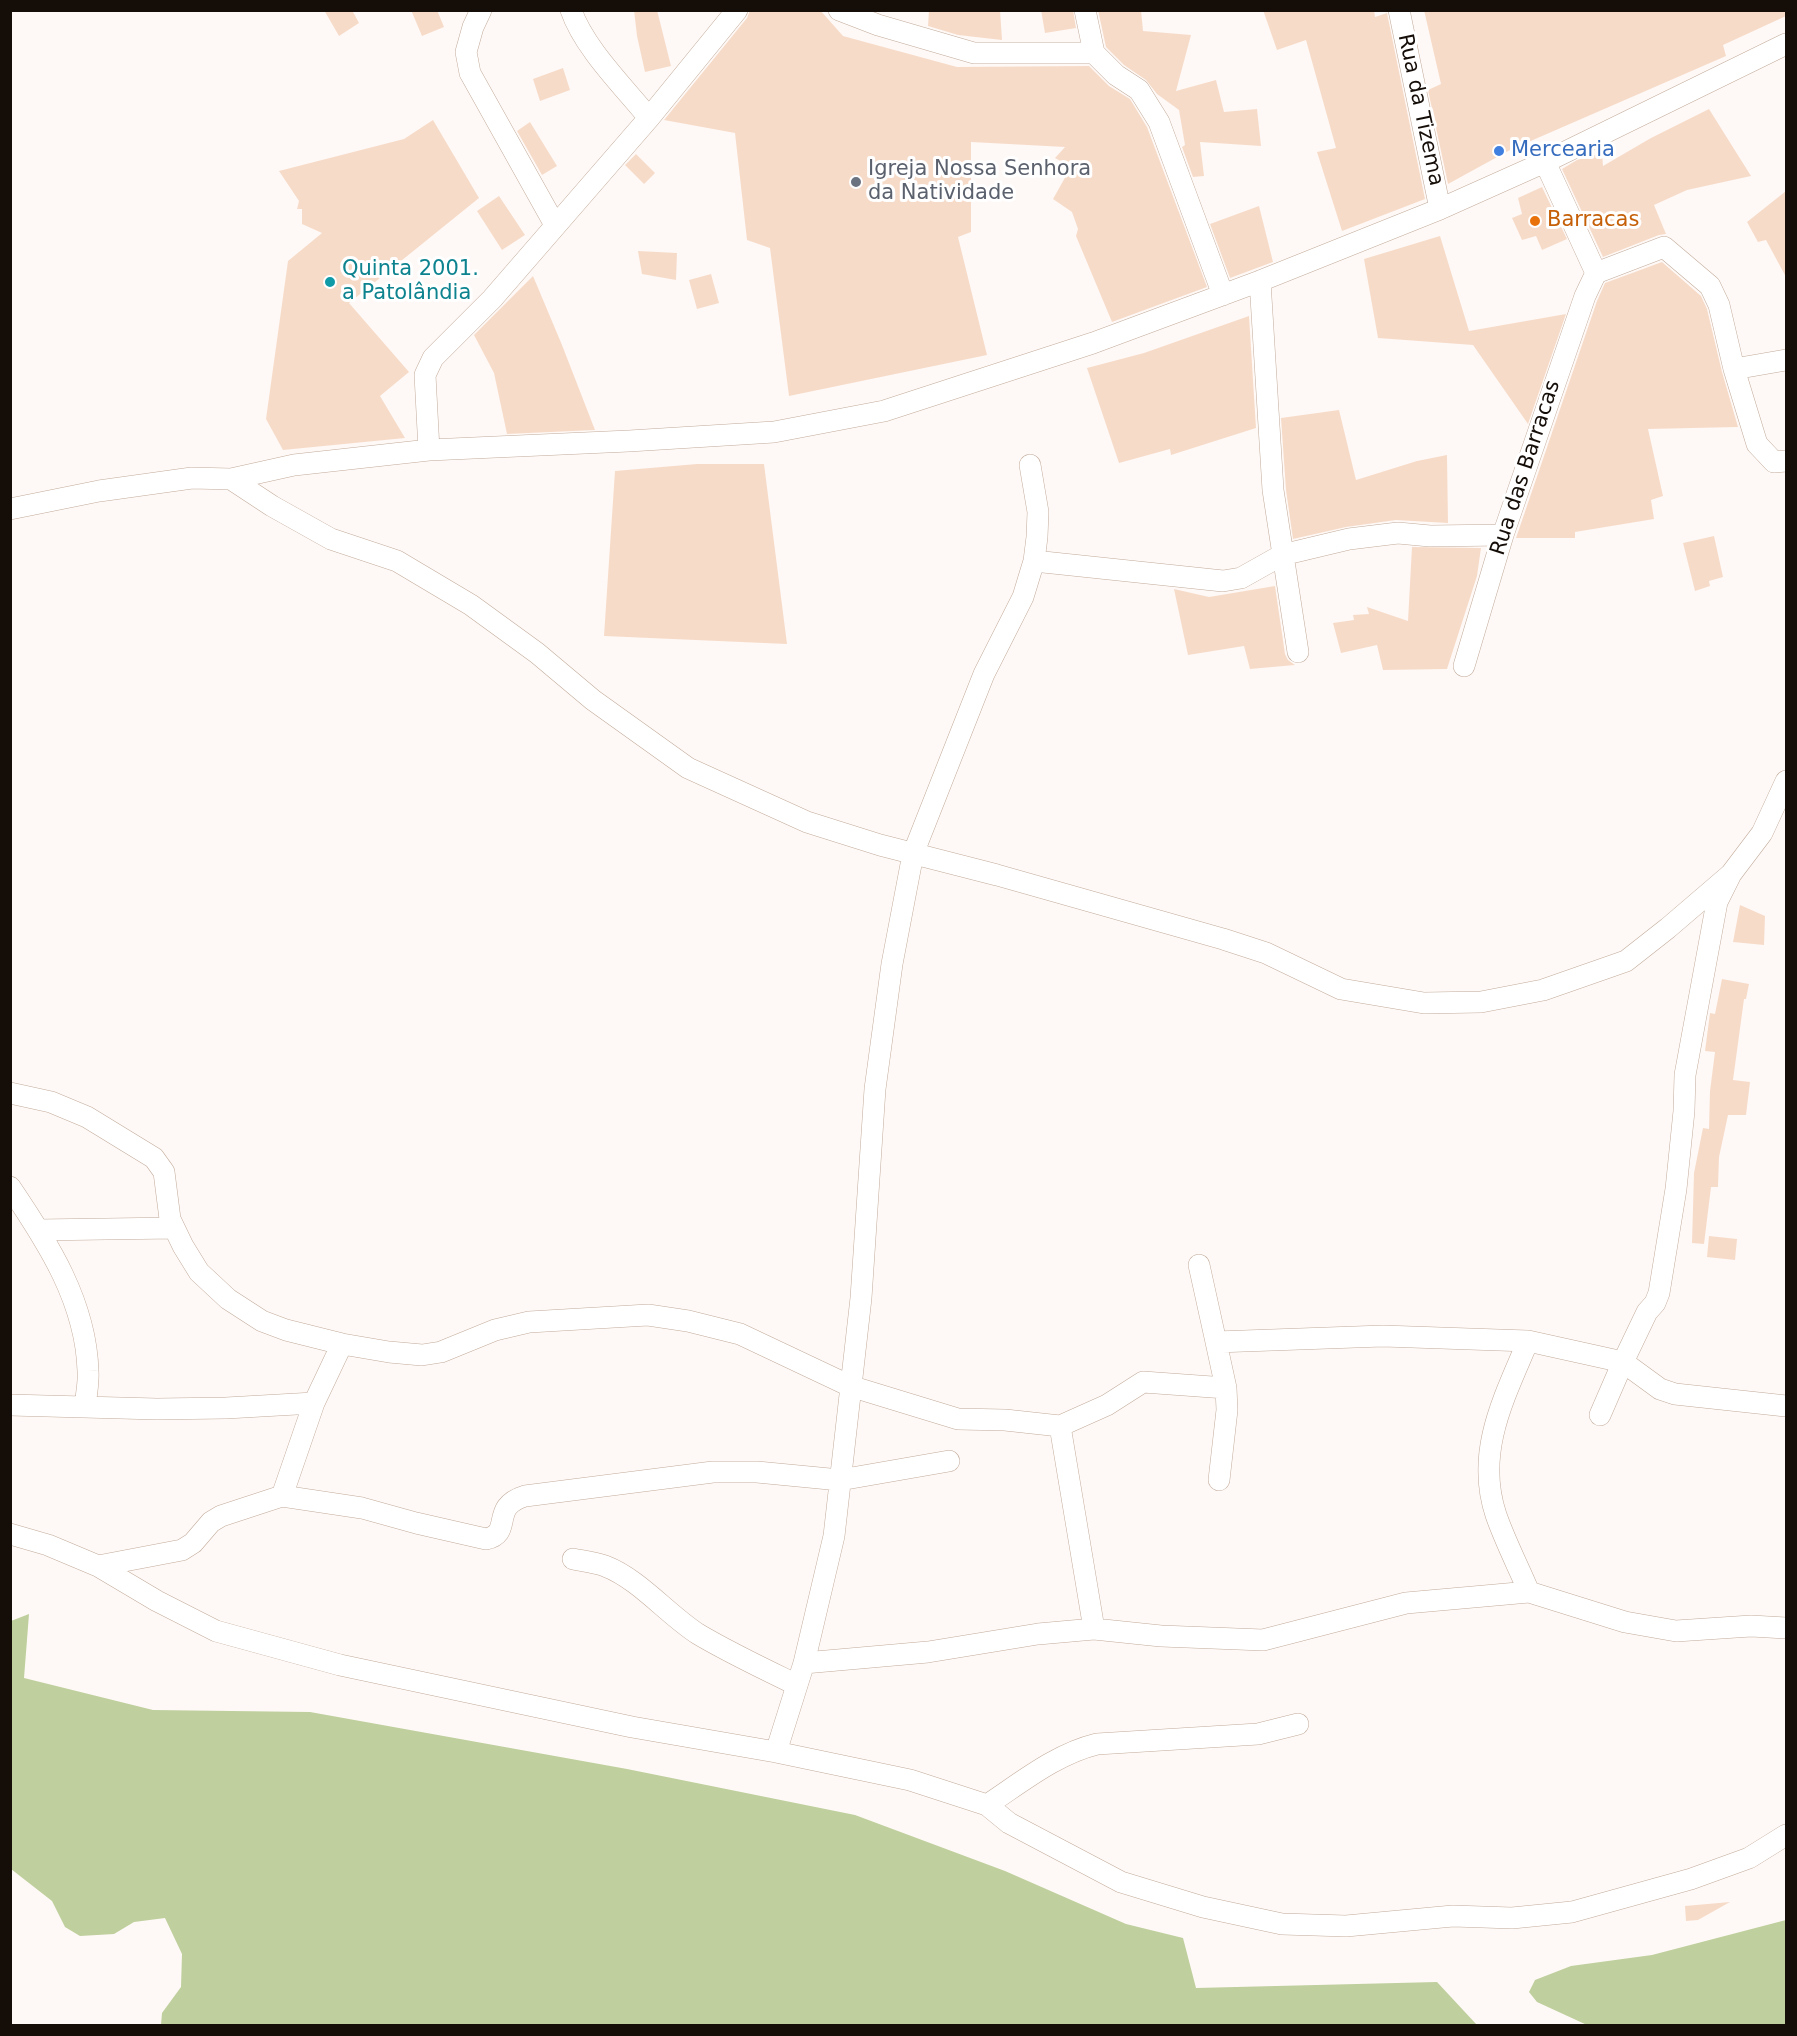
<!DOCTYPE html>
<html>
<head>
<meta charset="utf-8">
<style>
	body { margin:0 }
	#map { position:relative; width:1797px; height:2036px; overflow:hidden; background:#fef9f6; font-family:"DejaVu Sans",sans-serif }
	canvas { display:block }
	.frame { position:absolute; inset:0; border:12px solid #150d08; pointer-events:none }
</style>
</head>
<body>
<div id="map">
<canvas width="1797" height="2036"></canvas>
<div class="frame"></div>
</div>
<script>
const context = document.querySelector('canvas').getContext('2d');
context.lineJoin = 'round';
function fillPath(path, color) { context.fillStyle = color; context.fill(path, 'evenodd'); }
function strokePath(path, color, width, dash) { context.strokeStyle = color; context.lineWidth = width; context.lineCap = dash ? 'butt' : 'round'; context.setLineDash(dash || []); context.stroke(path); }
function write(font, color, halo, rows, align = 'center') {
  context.font = font + ' "DejaVu Sans",sans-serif'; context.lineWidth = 6; context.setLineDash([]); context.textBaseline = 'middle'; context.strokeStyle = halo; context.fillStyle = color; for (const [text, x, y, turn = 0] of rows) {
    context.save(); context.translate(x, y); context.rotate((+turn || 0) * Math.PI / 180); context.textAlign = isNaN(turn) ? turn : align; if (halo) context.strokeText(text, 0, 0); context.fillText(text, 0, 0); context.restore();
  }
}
fillPath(new Path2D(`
	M 29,1614 L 24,1678 L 153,1710 L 310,1712 L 627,1769 L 855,1815 L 1005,1871 L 1126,1924 L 1183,1938 L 1196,1988 L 1437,1982 L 1477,2025 L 161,2025 L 162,2013 L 181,1987 L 182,1954 L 165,1918 L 134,1922 L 114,1934 L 80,1936 L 65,1927 L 52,1901 L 11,1869 L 11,1621 Z
	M 1786,1920 L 1786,2025 L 1587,2025 L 1537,2002 L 1529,1992 L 1535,1980 L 1571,1966 L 1652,1955 Z`), '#bfcf9d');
fillPath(new Path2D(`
	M 324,10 L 352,10 L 359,23 L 339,36 Z
	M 411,10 L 437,10 L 444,27 L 422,36 Z
	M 634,10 L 657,10 L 671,66 L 645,72 L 637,36 Z
	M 750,10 L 820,10 L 843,36 L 957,67 L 1089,66 L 1109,86 L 1130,99 L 1147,127 L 1207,287 L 1112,322 L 1076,236 L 1078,229 L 1072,212 L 1053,199 L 1071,167 L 1055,158 L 1065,147 L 971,142 L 971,232 L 958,237 L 987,355 L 789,396 L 770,248 L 747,240 L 735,133 L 664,120 L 747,18 Z
	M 929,10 L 1000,10 L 1002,40 L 958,35 L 928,26 Z
	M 1041,10 L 1073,10 L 1076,28 L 1045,33 Z
	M 1098,10 L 1141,10 L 1143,31 L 1191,35 L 1176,91 L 1216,80 L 1224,112 L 1257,109 L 1261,146 L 1200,142 L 1204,176 L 1193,177 L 1182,147 L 1185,145 L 1179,110 L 1157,94 L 1146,80 L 1124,65 L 1106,47 Z
	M 1263,10 L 1374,10 L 1375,17 L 1387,13 L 1425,199 L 1342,231 L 1317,152 L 1336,148 L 1306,40 L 1277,50 Z
	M 1424,10 L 1786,10 L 1786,16 L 1723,45 L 1726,56 L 1510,150 L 1448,184 L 1428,90 L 1441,84 Z
	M 563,68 L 570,90 L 540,101 L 533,79 Z
	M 1709,109 L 1751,176 L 1687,190 L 1654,205 L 1666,234 L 1659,235 L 1603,257 L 1562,169 L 1577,160 L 1602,153 L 1603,166 L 1651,138 Z
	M 433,120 L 479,198 L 349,303 L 409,372 L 380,396 L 405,438 L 283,450 L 266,419 L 288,261 L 322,233 L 302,224 L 302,209 L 297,209 L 299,201 L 279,171 L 404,139 Z
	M 530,122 L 557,166 L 542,175 L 517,131 Z
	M 636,154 L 655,173 L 644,184 L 625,165 Z
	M 1542,187 L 1567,239 L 1542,250 L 1536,236 L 1522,240 L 1512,218 L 1522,214 L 1518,198 Z
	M 1786,191 L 1786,277 L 1766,240 L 1758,242 L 1747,222 Z
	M 499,196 L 525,235 L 502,250 L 477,211 Z
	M 1259,206 L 1273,262 L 1230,278 L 1210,224 Z
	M 1440,236 L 1469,331 L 1566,314 L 1528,424 L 1473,345 L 1378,338 L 1364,259 Z
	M 638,251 L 677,253 L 676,280 L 642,274 Z
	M 1662,262 L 1701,296 L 1707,309 L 1722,372 L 1738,427 L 1648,429 L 1663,496 L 1651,500 L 1654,519 L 1575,532 L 1575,538 L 1516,538 L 1597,301 L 1605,283 Z
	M 711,274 L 719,303 L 697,309 L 689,280 Z
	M 533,276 L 562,345 L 595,430 L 507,434 L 494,373 L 474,335 Z
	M 1249,316 L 1256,428 L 1171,455 L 1170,449 L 1119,463 L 1087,368 L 1144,353 Z
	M 1339,410 L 1356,480 L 1417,461 L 1447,455 L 1448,523 L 1396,520 L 1346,527 L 1293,539 L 1286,490 L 1281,418 Z
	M 697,464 L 764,464 L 787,644 L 604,636 L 615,471 Z
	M 1714,536 L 1723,577 L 1709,581 L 1710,586 L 1695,591 L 1683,543 Z
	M 1412,547 L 1481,548 L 1477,576 L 1447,669 L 1383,670 L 1377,645 L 1341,653 L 1333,623 L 1354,620 L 1353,615 L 1369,614 L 1367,607 L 1408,621 Z
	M 1275,586 L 1285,654 L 1288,660 L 1295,665 L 1250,669 L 1244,646 L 1188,655 L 1174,589 L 1209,597 Z
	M 1740,905 L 1765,916 L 1764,945 L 1733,942 Z
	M 1722,979 L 1749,984 L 1746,999 L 1744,999 L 1733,1080 L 1750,1082 L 1746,1115 L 1728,1115 L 1719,1157 L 1718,1187 L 1711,1187 L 1704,1244 L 1692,1243 L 1694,1173 L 1703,1128 L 1709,1129 L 1710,1091 L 1715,1052 L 1705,1051 L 1710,1013 L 1715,1014 Z
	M 1709,1236 L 1737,1239 L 1735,1260 L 1707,1257 Z
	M 1730,1902 L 1698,1920 L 1686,1921 L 1685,1906 Z`), '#f7dbc9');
const minor = new Path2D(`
	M 481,10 L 473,27 L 466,52 L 470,73 L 555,225
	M 571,10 C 584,48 624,87 649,118
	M 839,10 L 878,25 L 974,53 L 1094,53
	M 1085,10 L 1094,53 L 1116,75 L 1139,90 L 1159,122 L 1223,295
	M 1399,10 L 1440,209
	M 1545,162 L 1596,273
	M 1596,273 L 1664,247 L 1710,286 L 1719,305 L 1734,369 L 1757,444 L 1774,462 L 1786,461
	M 1260,281 L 1273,490 L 1298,652
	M 1734,369 L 1786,360
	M 429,450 L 425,375 L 433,358 L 492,299 L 649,118 L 737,10
	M 231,479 L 272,506 L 331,539 L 397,561 L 471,605 L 537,653 L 593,700 L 688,768 L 807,822 L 880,845 L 997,875 L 1223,939 L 1266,953 L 1341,989 L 1424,1003 L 1481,1002 L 1543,990 L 1626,961 L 1668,928 L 1731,874
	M 10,509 L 99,491 L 192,478 L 231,479 L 294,465 L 429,450 L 629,441 L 774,432 L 884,411 L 1093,343 L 1260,281 L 1440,209 L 1545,162 L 1786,44
	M 1034,561 L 1223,581 L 1241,578 L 1282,555 L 1349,539 L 1398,533 L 1430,536 L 1503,535
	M 1464,666 L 1503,535 L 1585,296 L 1596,273
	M 10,1093 L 51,1102 L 87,1117 L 154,1158 L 164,1172 L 170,1219 L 183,1246 L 199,1272 L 228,1299 L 262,1321 L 286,1330 L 342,1344 L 389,1352 L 422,1355 L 441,1352 L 495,1330 L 529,1322 L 648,1315 L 688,1321 L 740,1334 L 850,1386 L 958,1419 L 1005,1420 L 1060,1426 L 1107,1405 L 1143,1382 L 1226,1388
	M 10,1187 C 48,1243 86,1302 88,1371 C 89,1383 86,1395 85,1407
	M 38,1230 L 174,1228
	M 1199,1265 L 1216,1342
	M 1528,1341 C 1504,1398 1475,1452 1496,1515 C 1505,1541 1518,1566 1529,1592
	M 10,1405 L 157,1409 L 226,1408 L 314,1403
	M 1600,1415 L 1623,1362 L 1647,1312 L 1655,1303 L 1659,1293 L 1676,1189 L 1684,1111 L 1685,1075 L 1717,902 L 1731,874 L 1762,833 L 1786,781
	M 1060,1426 L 1094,1629
	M 1219,1480 L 1227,1410 L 1226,1388 L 1216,1342 L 1383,1336 L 1528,1341 L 1623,1362 L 1660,1389 L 1675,1394 L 1786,1406
	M 282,1496 L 314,1403 L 342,1344
	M 10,1534 L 48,1545 L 98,1566 L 157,1601 L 216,1631 L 340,1665 L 632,1727 L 776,1752 L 910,1780 L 987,1805 L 1009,1823 L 1121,1882 L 1203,1907 L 1282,1924 L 1346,1926 L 1453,1916 L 1512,1918 L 1572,1912 L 1691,1879 L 1749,1858 L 1786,1835
	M 573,1559 C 583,1561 595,1562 605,1566 C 639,1579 667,1614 698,1634 C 730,1653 764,1669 797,1685
	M 98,1566 L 182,1550 L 193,1543 L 211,1522 L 221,1516 L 282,1496 L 362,1508 L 416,1523 L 486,1539 C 514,1533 489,1507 525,1496 L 713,1472 L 757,1472 L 840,1480 L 949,1461
	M 804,1663 L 928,1652 L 1038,1634 L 1094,1629 L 1161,1636 L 1263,1640 L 1406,1603 L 1529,1592 L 1625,1622 L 1676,1631 L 1751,1626 L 1786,1628
	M 776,1752 L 804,1663 L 834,1536 L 861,1298 L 875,1089 L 892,964 L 913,854 L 984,674 L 1023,597 L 1034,561 L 1037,537 L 1038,512 L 1030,465
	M 987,1805 C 1022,1782 1056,1754 1097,1744 L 1258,1734 L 1298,1724`);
strokePath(minor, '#c2ab9b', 22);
strokePath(minor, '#fff', 21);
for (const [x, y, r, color] of [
	[1499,151,6,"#3f7fe0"],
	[856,182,6,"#6b7280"],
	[1535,221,6,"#e8710a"],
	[330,282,6,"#0f9aa8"]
]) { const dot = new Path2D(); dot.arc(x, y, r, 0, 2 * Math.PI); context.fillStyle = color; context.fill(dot); strokePath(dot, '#fff', 2); }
write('21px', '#150d08', '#fff', [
	["Rua da Tizema",1420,110,78],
	["Rua das Barracas",1526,468,-72]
]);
write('21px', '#366cbe', '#fff', [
	["Mercearia",1511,151]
], 'left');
write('21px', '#5b616d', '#fff', [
	["Igreja Nossa Senhora",868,170],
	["da Natividade",868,194]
], 'left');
write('21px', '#c56008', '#fff', [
	["Barracas",1547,221]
], 'left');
write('21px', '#0d838f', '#fff', [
	["Quinta 2001.",342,270],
	["a Patolândia",342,294]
], 'left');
</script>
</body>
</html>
